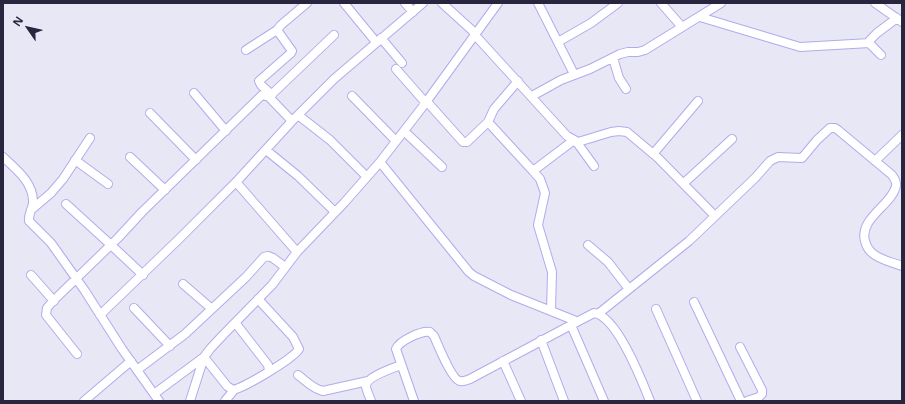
<!DOCTYPE html>
<html>
<head>
<meta charset="utf-8">
<style>
	body { margin:0 }
	#map { position:relative; width:905px; height:404px; overflow:hidden; background:#e8e7f5; font-family:"Noto Sans",sans-serif }
	canvas { display:block }
	.frame { position:absolute; inset:0; border:4px solid #29253f; pointer-events:none }
	.north { position:absolute; left:8px; top:8px; width:40px; height:40px; -webkit-text-stroke:3px #e8e7f5; paint-order:stroke; rotate:304deg; font-size:11px; font-weight:700; line-height:16px; text-align:center; color:#29253f }
	.north::after { content:''; display:block; margin:auto; width:14px; height:18px; background:#29253f; clip-path:polygon(50% 0,100% 100%,50% 72%,0 100%) }
</style>
</head>
<body>
<div id="map">
<canvas width="905" height="404"></canvas>
<div class="frame"></div>
<div class="north">N</div>
</div>
<script>
const context = document.querySelector('canvas').getContext('2d');
context.lineJoin = 'round';
function strokePath(path, color, width, dash) { context.strokeStyle = color; context.lineWidth = width; context.lineCap = dash ? 'butt' : 'round'; context.setLineDash(dash || []); context.stroke(path); }
const minor = new Path2D(`
	M 344,3 L 376,42
	M 405,3 L 413,12
	M 442,3 L 475,33
	M 538,3 L 574,74
	M 661,3 L 682,27
	M 875,3 L 902,22
	M 700,17 L 800,47 L 870,43
	M 474,34 L 567,136 L 578,142 L 611,132 L 619,131 L 627,132 L 658,158 L 715,216
	M 381,38 L 402,63
	M 558,42 L 591,23 L 618,3
	M 246,50 L 277,30
	M 881,55 L 870,44 L 870,40 L 877,33 L 897,18
	M 613,58 L 619,78 L 626,89
	M 396,69 L 425,102 L 429,104 L 463,142 L 467,142 L 488,122
	M 518,81 L 494,109 L 488,122 L 533,171 L 540,179 L 545,193 L 538,225 L 552,272 L 551,311
	M 194,93 L 226,131
	M 272,95 L 261,85 L 259,81 L 291,53 L 292,51 L 277,30 L 281,25 L 307,3
	M 352,96 L 396,141
	M 532,96 L 561,80 L 590,69 L 620,54 L 628,52 L 638,52 L 645,50 L 721,3
	M 269,97 L 334,35
	M 150,113 L 196,160
	M 298,115 L 330,140 L 367,177
	M 404,131 L 442,167
	M 266,150 L 298,176 L 335,212
	M 653,154 L 698,101
	M 3,157 C 16,169 34,183 33,203 C 32,210 28,215 29,221 L 51,243 L 85,291 L 122,349 L 159,401
	M 130,157 L 165,190
	M 75,160 L 108,184
	M 875,161 L 902,135
	M 380,162 L 469,272 L 474,276 L 511,295 L 576,321
	M 533,171 L 574,140 L 578,144 L 594,166
	M 236,182 L 297,252
	M 684,183 L 732,139
	M 66,204 L 111,245 L 143,275
	M 31,210 L 51,193 L 63,179 L 90,138
	M 588,245 L 608,262 L 629,289
	M 31,275 L 54,301
	M 183,284 L 212,309
	M 694,302 L 741,401
	M 134,308 L 170,346
	M 656,309 L 697,401
	M 598,314 L 689,241 L 755,178 L 770,161 L 778,157 L 802,158 L 817,140 L 830,128 L 835,128 L 838,130 L 892,175 C 894,178 897,182 896,186 C 892,205 859,218 865,241 C 866,245 868,249 871,252 C 879,260 892,262 902,266
	M 100,315 L 180,238 L 238,180 L 292,121 L 334,79 L 423,3
	M 237,325 L 268,365 L 269,371
	M 541,340 L 564,401
	M 740,347 L 762,390 L 762,394 L 759,397 L 747,401
	M 77,354 L 46,315 L 47,308 L 53,301 L 118,238 L 142,212 L 262,95 L 269,97 L 292,121
	M 503,361 L 521,401
	M 137,370 L 185,334 L 246,277 L 264,257 L 268,256 L 273,258 L 285,267
	M 298,375 C 306,381 313,389 323,391 L 368,381
	M 154,394 L 204,357 L 227,386 L 233,390 C 245,387 293,359 299,349 L 293,337 L 258,299
	M 84,401 L 131,361
	M 190,401 L 204,357 L 210,349 L 223,335 L 272,285 L 297,252 L 344,203 L 380,162 L 424,105 L 498,3
	M 225,401 L 234,390
	M 371,401 C 370,397 366,390 366,386 C 366,377 393,368 401,365
	M 414,401 L 396,349 C 399,341 422,330 430,332 L 434,336 C 438,345 452,380 460,381 C 463,382 467,380 470,379 L 571,325
	M 604,401 L 571,325 L 594,313 C 617,316 642,381 650,401`);
strokePath(minor, '#b3aaec', 10);
strokePath(minor, '#fff', 8);
</script>
</body>
</html>
